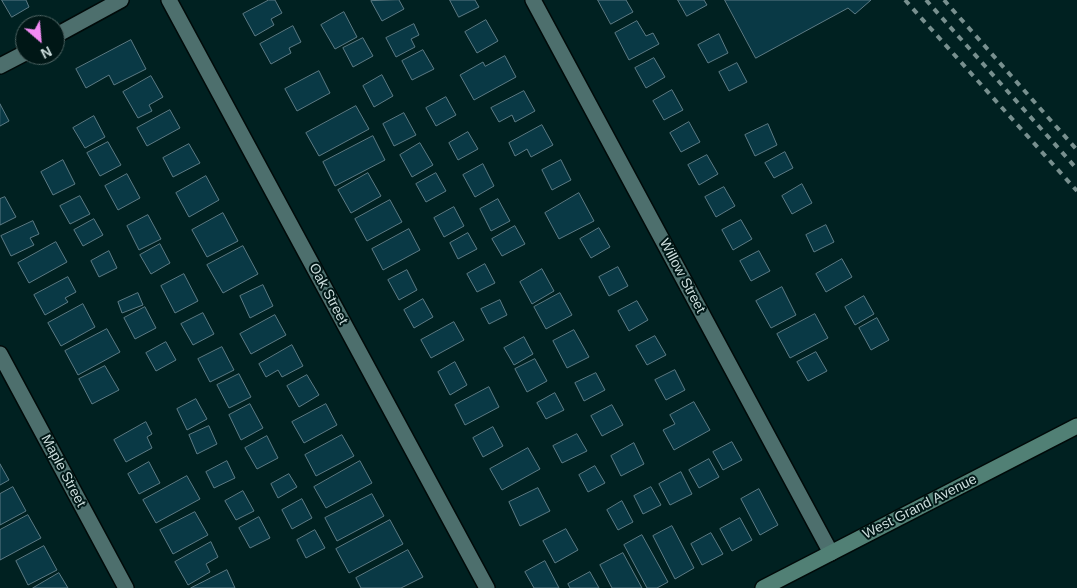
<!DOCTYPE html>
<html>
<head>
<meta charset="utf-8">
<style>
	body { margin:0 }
	#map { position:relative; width:1077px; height:588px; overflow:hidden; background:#002121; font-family:Arial,sans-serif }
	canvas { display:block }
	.north { position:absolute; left:15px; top:15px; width:50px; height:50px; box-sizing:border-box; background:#001716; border:1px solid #526766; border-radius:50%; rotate:153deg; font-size:14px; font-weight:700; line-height:20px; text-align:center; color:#ccdedd }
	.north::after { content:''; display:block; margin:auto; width:18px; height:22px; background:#f28af3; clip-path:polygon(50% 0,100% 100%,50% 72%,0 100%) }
</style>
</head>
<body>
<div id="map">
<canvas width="1077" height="588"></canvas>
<div class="north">N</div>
</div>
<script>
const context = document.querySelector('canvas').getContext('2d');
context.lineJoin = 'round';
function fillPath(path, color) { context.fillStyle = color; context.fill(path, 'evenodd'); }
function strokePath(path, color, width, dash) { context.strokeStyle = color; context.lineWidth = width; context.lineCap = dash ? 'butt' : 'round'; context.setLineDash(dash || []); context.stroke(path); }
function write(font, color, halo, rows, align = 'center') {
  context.font = font + ' Arial,sans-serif'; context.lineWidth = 4; context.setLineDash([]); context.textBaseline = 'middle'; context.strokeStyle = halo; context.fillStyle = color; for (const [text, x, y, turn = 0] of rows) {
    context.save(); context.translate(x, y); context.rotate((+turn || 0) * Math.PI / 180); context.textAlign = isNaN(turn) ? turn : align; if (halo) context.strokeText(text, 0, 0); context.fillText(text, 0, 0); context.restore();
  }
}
const building = new Path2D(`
	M 2,0 L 26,0 L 29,7 L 12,17 Z
	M 269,0 L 275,0 L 282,13 L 271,19 L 274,25 L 255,36 L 243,14 Z
	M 399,0 L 404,9 L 382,21 L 371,1 Z
	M 450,0 L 475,0 L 479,7 L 459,17 Z
	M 598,0 L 626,0 L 633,12 L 611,24 Z
	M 678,0 L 704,0 L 707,5 L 687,16 Z
	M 725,0 L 871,0 L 855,14 L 848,8 L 756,58 Z
	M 344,12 L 357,37 L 335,49 L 321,25 Z
	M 486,20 L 498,41 L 477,53 L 465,32 Z
	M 637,21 L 646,36 L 653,33 L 659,44 L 629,60 L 615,33 Z
	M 414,24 L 419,35 L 411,39 L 415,47 L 396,57 L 386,38 Z
	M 293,26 L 301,42 L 289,48 L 291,53 L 271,64 L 260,44 Z
	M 719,34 L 728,53 L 708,63 L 698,45 Z
	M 363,38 L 373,56 L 353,67 L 343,48 Z
	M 131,40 L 146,69 L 114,85 L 109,75 L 86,88 L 76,69 Z
	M 423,50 L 434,69 L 412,80 L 402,61 Z
	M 505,56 L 516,77 L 474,100 L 460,75 L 483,62 L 485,66 Z
	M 654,58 L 665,77 L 646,88 L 635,68 Z
	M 737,63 L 747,82 L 729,91 L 719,72 Z
	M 319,71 L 330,93 L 297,111 L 285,89 Z
	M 382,75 L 393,96 L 374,107 L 363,86 Z
	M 151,76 L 163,97 L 149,105 L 152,111 L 138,118 L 123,92 Z
	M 672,90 L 683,110 L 664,120 L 653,101 Z
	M 524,91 L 535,111 L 515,122 L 512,115 L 499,122 L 491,108 Z
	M 446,97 L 456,115 L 436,126 L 426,108 Z
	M 0,104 L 9,121 L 0,126 Z
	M 356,106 L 369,129 L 319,156 L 306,133 Z
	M 170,110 L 180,128 L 147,146 L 137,128 Z
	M 404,113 L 416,135 L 394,146 L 383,124 Z
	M 94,116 L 105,137 L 85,148 L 73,128 Z
	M 689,122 L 700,142 L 681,152 L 670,133 Z
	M 768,124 L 777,145 L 755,156 L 745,135 Z
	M 542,125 L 553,145 L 531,157 L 527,149 L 515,156 L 509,143 Z
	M 468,132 L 478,149 L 458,160 L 449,143 Z
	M 373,136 L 385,160 L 335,186 L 323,162 Z
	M 108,142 L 121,165 L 100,176 L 87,153 Z
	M 420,143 L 433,165 L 412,177 L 400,155 Z
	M 189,144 L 200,163 L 173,177 L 163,158 Z
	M 785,152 L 793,168 L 774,178 L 765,163 Z
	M 707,155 L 718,174 L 699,185 L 688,165 Z
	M 63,160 L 75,184 L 53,195 L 41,172 Z
	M 561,160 L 571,180 L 552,190 L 542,170 Z
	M 483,164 L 494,186 L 475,197 L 463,175 Z
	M 368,173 L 381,196 L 351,213 L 338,190 Z
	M 436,173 L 446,191 L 426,202 L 416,184 Z
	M 127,174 L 140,198 L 118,210 L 105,186 Z
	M 206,176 L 219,200 L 189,217 L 176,193 Z
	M 802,184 L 812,203 L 792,214 L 782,196 Z
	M 724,187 L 735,206 L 716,217 L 705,197 Z
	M 579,193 L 594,221 L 559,239 L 545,213 Z
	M 80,196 L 90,214 L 70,224 L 60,206 Z
	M 5,197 L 16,217 L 0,225 L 0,199 Z
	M 498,199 L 510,221 L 491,231 L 480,209 Z
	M 390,200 L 402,222 L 367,241 L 355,219 Z
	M 454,207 L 464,226 L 444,237 L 434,218 Z
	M 223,213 L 238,241 L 207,257 L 192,230 Z
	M 148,215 L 161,239 L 139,250 L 127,226 Z
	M 94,219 L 103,235 L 83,246 L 74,230 Z
	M 741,220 L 752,239 L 733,250 L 722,230 Z
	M 33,221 L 39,234 L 30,238 L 34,245 L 11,256 L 1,236 Z
	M 826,225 L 834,242 L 814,252 L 806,235 Z
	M 515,226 L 525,244 L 502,256 L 492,239 Z
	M 599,228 L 610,247 L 591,258 L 580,239 Z
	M 409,229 L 420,250 L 383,270 L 372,249 Z
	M 468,233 L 477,249 L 458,259 L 450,243 Z
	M 56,242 L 67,262 L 29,283 L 18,263 Z
	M 160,244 L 170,263 L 151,274 L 140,255 Z
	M 243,246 L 258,274 L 223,293 L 207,265 Z
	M 109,251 L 117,268 L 99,277 L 91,261 Z
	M 759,251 L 770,271 L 751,281 L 740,261 Z
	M 842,259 L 852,277 L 826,292 L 816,274 Z
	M 485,264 L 495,283 L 477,292 L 467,274 Z
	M 618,267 L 628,286 L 609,296 L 599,277 Z
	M 542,269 L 554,291 L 532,304 L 520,282 Z
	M 407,270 L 417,290 L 399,300 L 388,280 Z
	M 184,274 L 198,301 L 175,313 L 161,286 Z
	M 68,277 L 76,292 L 65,298 L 68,302 L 45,315 L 34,295 Z
	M 263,285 L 273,306 L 250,318 L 240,296 Z
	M 782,287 L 796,315 L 771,328 L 756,301 Z
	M 138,293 L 143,305 L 122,313 L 118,302 Z
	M 560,293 L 572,315 L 546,329 L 534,307 Z
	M 864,296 L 874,314 L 855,325 L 845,307 Z
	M 423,299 L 433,317 L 414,328 L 404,310 Z
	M 500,300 L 507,315 L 489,324 L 481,309 Z
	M 637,301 L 648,320 L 629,331 L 618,311 Z
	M 83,304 L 95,327 L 61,346 L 48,323 Z
	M 145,307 L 156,328 L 135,339 L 124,318 Z
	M 203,313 L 214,334 L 193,345 L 181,324 Z
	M 815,314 L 828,338 L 790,358 L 777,334 Z
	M 275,315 L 286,335 L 251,354 L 240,334 Z
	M 877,318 L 889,340 L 871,350 L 859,328 Z
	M 454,322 L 464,340 L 431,358 L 421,340 Z
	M 107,329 L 120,352 L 78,375 L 65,351 Z
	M 574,330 L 589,357 L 567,368 L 553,341 Z
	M 655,336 L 666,355 L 647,365 L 636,346 Z
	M 524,337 L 533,354 L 514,365 L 504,348 Z
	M 166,342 L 176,360 L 156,371 L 146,353 Z
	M 292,345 L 303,366 L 282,377 L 278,370 L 266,377 L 259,364 Z
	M 222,347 L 234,370 L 210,382 L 198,359 Z
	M 816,352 L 827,371 L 808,381 L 797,362 Z
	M 535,359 L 547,381 L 527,392 L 515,369 Z
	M 455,362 L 467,385 L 450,395 L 438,372 Z
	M 105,366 L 119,390 L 92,404 L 79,379 Z
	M 675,370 L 685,390 L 666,400 L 655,380 Z
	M 596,373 L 605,390 L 584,401 L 575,383 Z
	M 239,374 L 251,397 L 229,408 L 217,385 Z
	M 307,375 L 319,395 L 299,407 L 287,386 Z
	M 489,387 L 499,407 L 465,425 L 455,405 Z
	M 555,393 L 564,410 L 546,419 L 537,403 Z
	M 196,399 L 207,419 L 187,430 L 177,409 Z
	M 694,402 L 710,430 L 674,450 L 663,430 L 675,424 L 670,415 Z
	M 250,404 L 263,428 L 241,440 L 229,415 Z
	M 326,404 L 337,425 L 304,443 L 292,422 Z
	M 612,405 L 623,425 L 602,436 L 591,416 Z
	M 146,422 L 152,434 L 147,437 L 152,448 L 126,462 L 114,440 Z
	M 209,426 L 217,444 L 197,454 L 189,435 Z
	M 493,427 L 503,446 L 483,457 L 473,438 Z
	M 577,434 L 587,451 L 562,463 L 553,446 Z
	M 342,435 L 354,456 L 316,476 L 305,455 Z
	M 267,436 L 278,458 L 257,469 L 245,448 Z
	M 732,442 L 742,460 L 723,470 L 713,452 Z
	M 634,443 L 644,464 L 621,476 L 611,456 Z
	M 528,448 L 540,469 L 502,490 L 490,469 Z
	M 709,459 L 719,477 L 699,488 L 689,470 Z
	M 227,461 L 235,478 L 214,488 L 206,472 Z
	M 360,461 L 372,483 L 326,508 L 314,487 Z
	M 149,462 L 160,483 L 139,494 L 128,474 Z
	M 0,464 L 9,480 L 0,485 Z
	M 595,466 L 605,483 L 588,492 L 579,475 Z
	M 681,472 L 692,494 L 670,505 L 659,484 Z
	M 289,474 L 297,487 L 278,498 L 271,484 Z
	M 187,476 L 200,499 L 156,523 L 143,500 Z
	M 13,487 L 26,511 L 0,525 L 0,494 Z
	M 651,487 L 661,505 L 643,514 L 634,496 Z
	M 538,488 L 550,511 L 520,526 L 509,502 Z
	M 759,489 L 778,525 L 760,535 L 741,499 Z
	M 243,491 L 254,511 L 236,520 L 225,501 Z
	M 372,494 L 384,516 L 337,541 L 325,518 Z
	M 302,499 L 312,518 L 292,529 L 282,510 Z
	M 622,501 L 633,522 L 618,530 L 607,510 Z
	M 195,512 L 208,535 L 173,554 L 160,530 Z
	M 28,515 L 41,538 L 0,560 L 0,530 Z
	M 259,517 L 270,538 L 250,548 L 239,528 Z
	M 740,518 L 752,540 L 732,551 L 720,529 Z
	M 390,520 L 403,544 L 349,573 L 336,549 Z
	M 672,526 L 694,568 L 675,579 L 653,536 Z
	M 566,529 L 578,550 L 555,563 L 543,541 Z
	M 315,530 L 325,548 L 306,558 L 297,540 Z
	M 711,533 L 723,554 L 702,565 L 691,544 Z
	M 642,535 L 668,582 L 657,588 L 647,588 L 624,545 Z
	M 211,542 L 218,557 L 206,564 L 210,572 L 188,585 L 175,562 Z
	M 44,546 L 57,570 L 28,585 L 16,561 Z
	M 408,550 L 423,577 L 401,588 L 361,588 L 356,578 Z
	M 623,553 L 642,588 L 612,588 L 600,565 Z
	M 545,561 L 559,588 L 534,588 L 525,572 Z
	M 227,570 L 235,588 L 191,588 Z
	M 590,572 L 599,588 L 570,588 L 568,584 Z
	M 59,573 L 68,588 L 33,588 Z`);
fillPath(building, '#093945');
strokePath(building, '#5c7b85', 1);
const street = new Path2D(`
	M 169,0 L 487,588
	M 533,0 L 831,553
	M 55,36 L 121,0
	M 0,66 L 25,53
	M 0,354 L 126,588`);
const secondary = new Path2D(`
	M 763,588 L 1077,426`);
strokePath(street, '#000a09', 18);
strokePath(secondary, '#000a09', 18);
strokePath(street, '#4d6f6d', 15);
strokePath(secondary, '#518075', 15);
strokePath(new Path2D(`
	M 905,0 L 1077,191
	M 926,0 L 1077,169
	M 944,0 L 1077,150`), '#78908f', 4, [6, 6]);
write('14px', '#ccdedd', '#001716', [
	["Willow Street",682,276,62],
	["Oak Street",328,294,62],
	["Maple Street",63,471,62],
	["West Grand Avenue",920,507,-27]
]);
</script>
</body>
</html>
